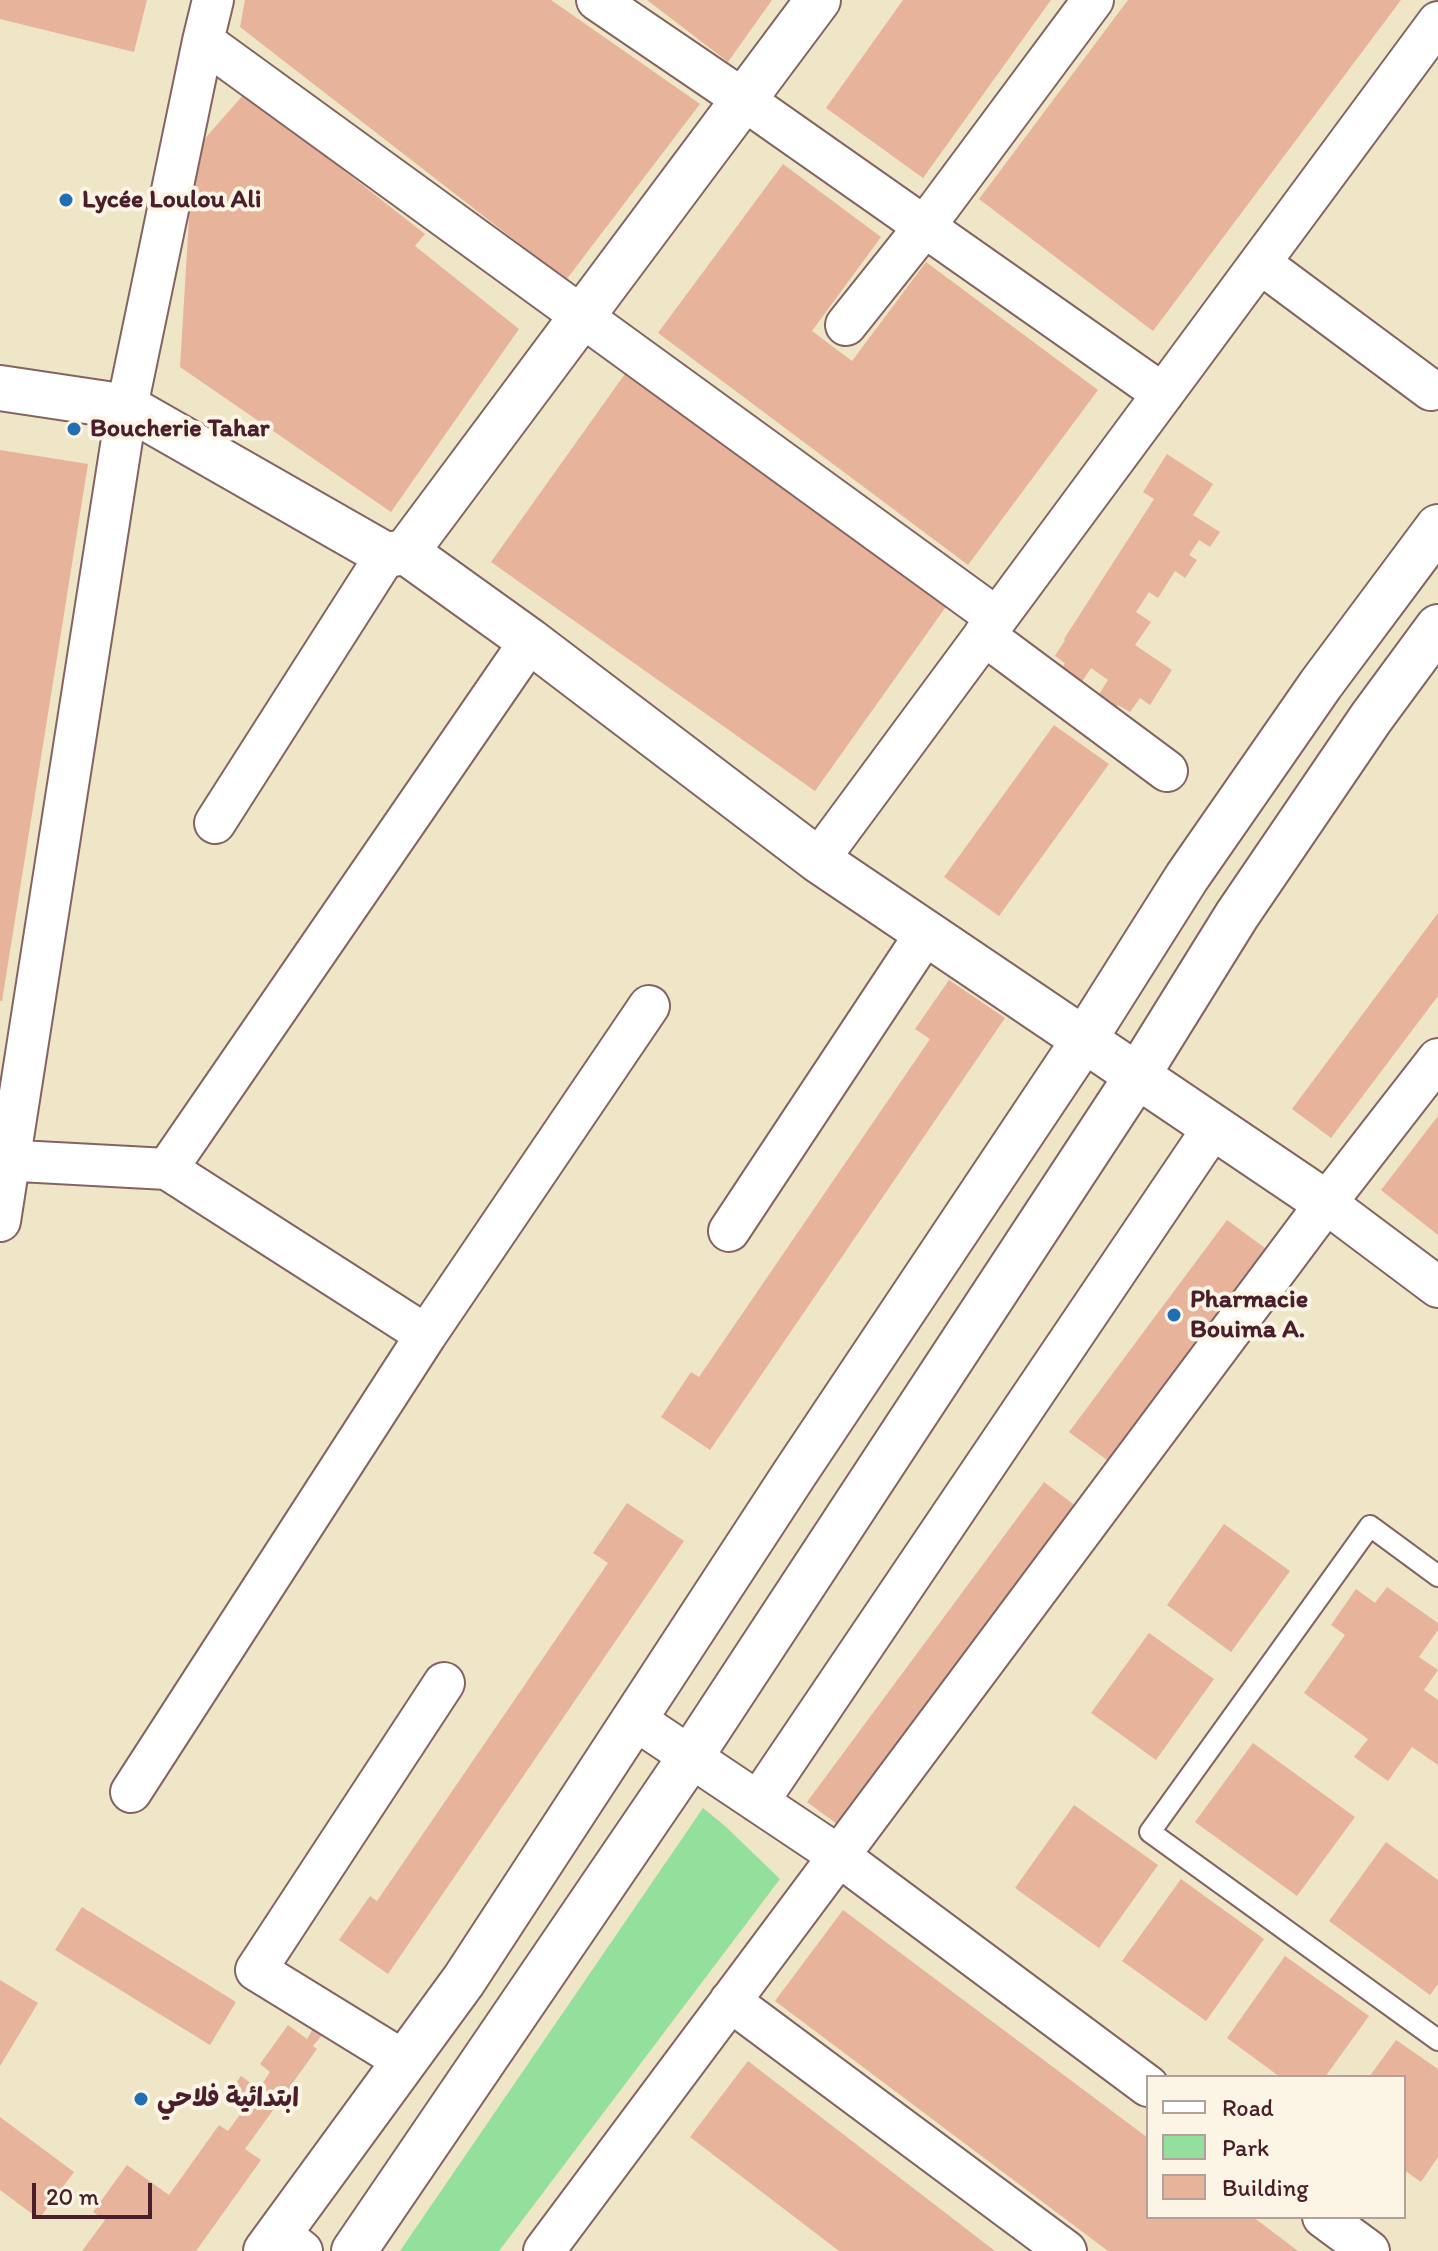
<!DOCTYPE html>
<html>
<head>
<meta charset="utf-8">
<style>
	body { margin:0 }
	#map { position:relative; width:1438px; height:2251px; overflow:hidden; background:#efe5c7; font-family:Itim,sans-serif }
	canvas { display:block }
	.legend { position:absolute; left:1146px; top:2075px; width:260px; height:144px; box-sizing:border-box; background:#fcf5e5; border:2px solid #b59f9b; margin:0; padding:10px 14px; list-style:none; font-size:24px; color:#4a1f2b }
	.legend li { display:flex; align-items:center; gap:16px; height:40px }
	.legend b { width:40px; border:2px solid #b59f9b }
	.scale { position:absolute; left:32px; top:2183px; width:120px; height:36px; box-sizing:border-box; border:4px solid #4a1f2b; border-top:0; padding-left:10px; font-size:24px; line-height:28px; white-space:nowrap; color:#4a1f2b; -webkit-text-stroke:6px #fcf5e5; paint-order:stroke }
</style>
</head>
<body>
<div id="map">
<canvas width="1438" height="2251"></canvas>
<ul class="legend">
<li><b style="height:10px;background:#fff"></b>Road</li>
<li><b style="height:22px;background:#93e09d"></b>Park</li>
<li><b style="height:22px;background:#e7b49b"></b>Building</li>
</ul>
<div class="scale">20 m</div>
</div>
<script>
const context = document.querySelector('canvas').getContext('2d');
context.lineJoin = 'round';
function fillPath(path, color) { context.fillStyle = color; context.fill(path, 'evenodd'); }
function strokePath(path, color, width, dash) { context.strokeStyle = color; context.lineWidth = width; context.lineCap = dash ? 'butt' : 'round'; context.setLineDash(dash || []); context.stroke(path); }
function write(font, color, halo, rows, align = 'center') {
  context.font = font + ' Itim,"Playpen Sans Arabic",sans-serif'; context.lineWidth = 8; context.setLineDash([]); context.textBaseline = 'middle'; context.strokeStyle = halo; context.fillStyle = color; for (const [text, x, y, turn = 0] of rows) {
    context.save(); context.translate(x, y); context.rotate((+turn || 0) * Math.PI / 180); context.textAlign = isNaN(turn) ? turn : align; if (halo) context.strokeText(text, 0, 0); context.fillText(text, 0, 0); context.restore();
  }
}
fillPath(new Path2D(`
	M 703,1808 L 725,1826 L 780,1879 L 499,2251 L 400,2251 Z`), '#93e09d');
fillPath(new Path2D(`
	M 0,0 L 147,0 L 134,52 L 0,19 Z
	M 245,0 L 551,0 L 700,104 L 566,280 L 240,27 Z
	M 647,0 L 772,0 L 728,62 Z
	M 903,0 L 1051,0 L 923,178 L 826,108 Z
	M 1128,0 L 1401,0 L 1153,331 L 979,199 Z
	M 245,93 L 425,234 L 415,246 L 519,329 L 391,512 L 180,367 L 193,152 Z
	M 783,164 L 881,237 L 812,331 L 852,361 L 926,262 L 1098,390 L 968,565 L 658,333 Z
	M 632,364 L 955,594 L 815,791 L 491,562 Z
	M 0,450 L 88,464 L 2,1001 L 0,1001 Z
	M 1167,454 L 1213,484 L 1193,515 L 1220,532 L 1210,547 L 1199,540 L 1189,555 L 1197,560 L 1185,578 L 1175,571 L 1158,598 L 1149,592 L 1136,612 L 1151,622 L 1135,645 L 1172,670 L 1150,705 L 1140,698 L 1130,712 L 1118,705 L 1111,716 L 1093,704 L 1108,680 L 1091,668 L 1079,686 L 1059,673 L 1065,663 L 1055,656 L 1065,640 L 1064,639 L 1154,499 L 1143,492 Z
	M 1054,725 L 1109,764 L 999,916 L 944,877 Z
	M 1438,913 L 1438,996 L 1331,1138 L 1292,1109 Z
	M 949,980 L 1005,1018 L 710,1450 L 661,1417 L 691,1372 L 699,1377 L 930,1039 L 915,1029 Z
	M 1438,1116 L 1438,1235 L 1381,1190 Z
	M 1227,1220 L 1269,1251 L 1111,1463 L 1069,1432 Z
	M 1044,1482 L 1085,1513 L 848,1832 L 807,1802 Z
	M 627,1503 L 684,1541 L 388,1974 L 339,1940 L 370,1896 L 377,1901 L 608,1563 L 593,1553 Z
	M 1224,1524 L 1290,1571 L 1231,1652 L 1167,1605 Z
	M 1387,1587 L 1438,1623 L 1438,1630 L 1419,1657 L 1438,1670 L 1424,1690 L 1438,1700 L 1438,1765 L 1412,1747 L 1388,1781 L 1354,1757 L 1368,1739 L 1304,1693 L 1345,1635 L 1331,1625 L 1356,1589 L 1375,1603 Z
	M 1149,1633 L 1214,1679 L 1156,1760 L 1091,1713 Z
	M 1253,1743 L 1355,1817 L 1297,1896 L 1195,1822 Z
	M 1074,1805 L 1158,1865 L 1099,1948 L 1015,1888 Z
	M 1386,1842 L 1438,1880 L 1438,1984 L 1430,1995 L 1329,1921 Z
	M 1181,1879 L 1264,1939 L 1206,2021 L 1122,1961 Z
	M 82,1907 L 236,2002 L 210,2045 L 55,1950 Z
	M 843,1910 L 1148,2138 L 1148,2217 L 1253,2217 L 1298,2251 L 1108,2251 L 775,2001 Z
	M 1285,1956 L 1369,2016 L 1325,2077 L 1280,2077 L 1227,2038 Z
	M 0,1980 L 38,2003 L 0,2066 Z
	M 288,2025 L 307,2039 L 314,2027 L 323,2034 L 313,2046 L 317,2049 L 245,2149 L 261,2160 L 196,2251 L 82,2251 L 105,2220 L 93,2212 L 127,2165 L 169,2195 L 219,2125 L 228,2131 L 247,2105 L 229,2093 L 241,2076 L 259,2089 L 270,2072 L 260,2064 Z
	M 1396,2040 L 1438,2069 L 1438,2157 L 1421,2182 L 1404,2170 L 1404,2077 L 1369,2077 Z
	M 748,2061 L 995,2251 L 839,2251 L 690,2137 Z
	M 0,2117 L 74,2172 L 39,2219 L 0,2190 Z`), '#e7b49b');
const service = new Path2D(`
	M 1438,1576 L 1370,1526 L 1150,1832 L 1438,2040`);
const minor = new Path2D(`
	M 597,0 L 744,100 L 1163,394
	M 203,41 L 997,618
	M 1260,263 L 1431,390
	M 846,325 L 925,226 L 1093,0
	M 984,635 L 1167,771
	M 215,823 L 386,555
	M 818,860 L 1438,22
	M 0,1160 L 167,1169 L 426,1335
	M 167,1169 L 530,641
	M 1326,1203 L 1438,1287
	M 0,1221 L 127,407 L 203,41 L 213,0
	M 729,1231 L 926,933
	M 634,1719 L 839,1856 L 1148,2086
	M 131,1792 L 426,1335 L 649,1006
	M 758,1802 L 1213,1128
	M 730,2001 L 1066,2251
	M 404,2061 L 256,1970 L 444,1683
	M 1323,2217 L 1369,2251
	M 279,2233 L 302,2251
	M 544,2251 L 1326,1203 L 1438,1059`);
const tertiary = new Path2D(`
	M 0,388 L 127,407 L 386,555 L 406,552 L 530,641 L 818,860 L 1326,1203
	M 406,552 L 818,0
	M 266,2251 L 464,1980 L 793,1476 L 1084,1040 L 1187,877 L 1321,684 L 1438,527
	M 354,2251 L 691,1756 L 1137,1076 L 1237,915 L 1371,718 L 1438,627`);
strokePath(service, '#846462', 24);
strokePath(minor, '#846462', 44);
strokePath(tertiary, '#846462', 48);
strokePath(service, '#fff', 20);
strokePath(minor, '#fff', 40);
strokePath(tertiary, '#fff', 44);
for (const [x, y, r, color] of [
	[66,200,8,"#1f6fb2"],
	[74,429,8,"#1f6fb2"],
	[1174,1315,8,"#1f6fb2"],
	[141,2099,8,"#1f6fb2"]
]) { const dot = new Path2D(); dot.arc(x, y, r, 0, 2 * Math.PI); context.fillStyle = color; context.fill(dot); strokePath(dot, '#fcf5e5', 3); }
write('bold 26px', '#4a1f2b', '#fcf5e5', [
	["Lycée Loulou Ali",82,200],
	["Boucherie Tahar",90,429],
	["Pharmacie",1190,1300],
	["Bouima A.",1190,1330],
	["ابتدائية فلاحي",157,2099]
], 'left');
</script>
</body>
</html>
